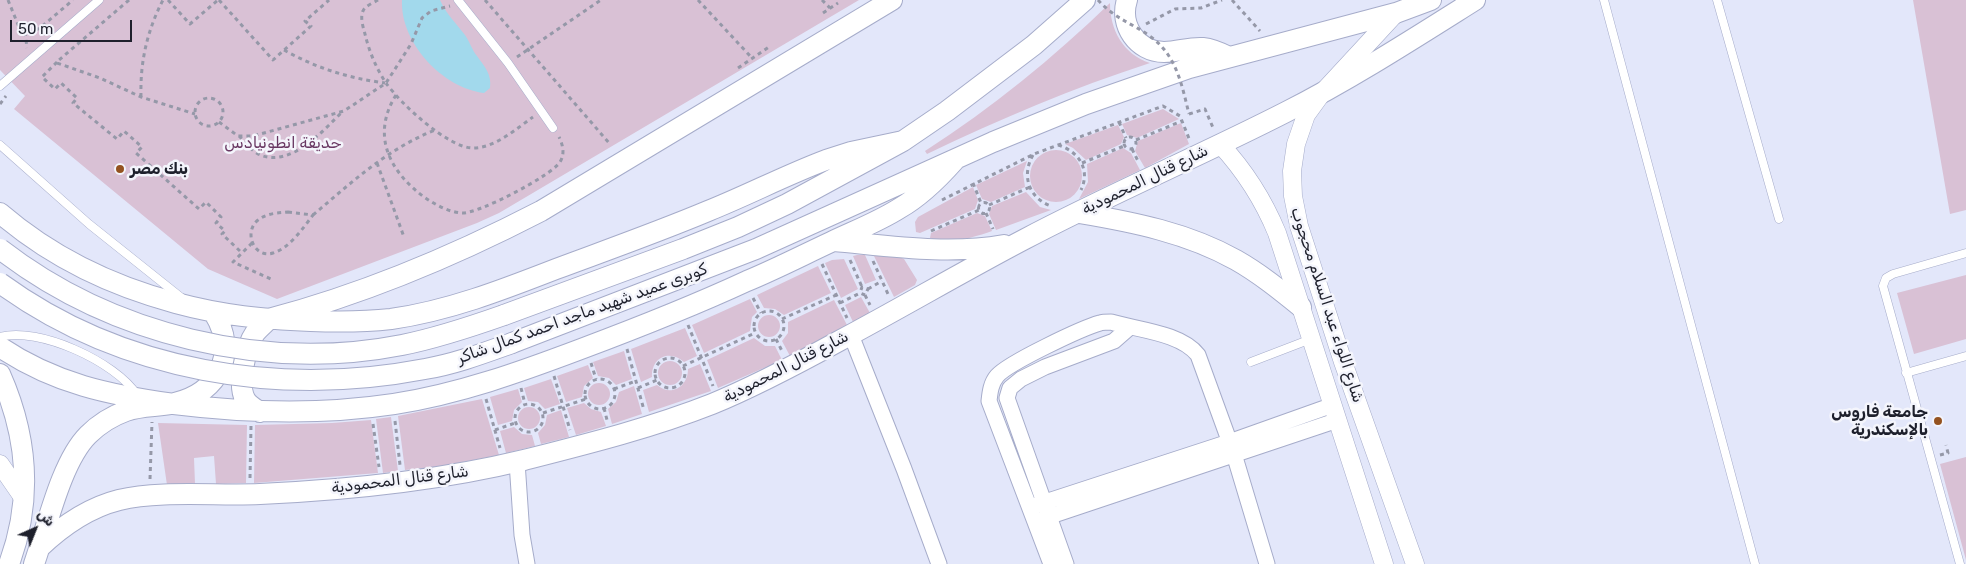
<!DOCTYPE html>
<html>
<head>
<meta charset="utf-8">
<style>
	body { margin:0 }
	#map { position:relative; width:1966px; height:564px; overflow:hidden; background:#e3e7fa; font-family:Rubik,"Noto Naskh Arabic",sans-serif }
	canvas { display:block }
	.north { position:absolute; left:10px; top:504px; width:50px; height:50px; -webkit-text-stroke:4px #f4f5fc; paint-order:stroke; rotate:44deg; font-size:14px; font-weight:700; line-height:20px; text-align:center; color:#1e202c }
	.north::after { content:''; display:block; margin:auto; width:18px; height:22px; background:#1e202c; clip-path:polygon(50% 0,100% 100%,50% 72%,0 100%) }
	.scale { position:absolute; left:10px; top:20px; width:122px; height:22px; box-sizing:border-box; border:2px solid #1e202c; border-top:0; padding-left:6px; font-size:15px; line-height:18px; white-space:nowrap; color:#1e202c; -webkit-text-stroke:4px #f4f5fc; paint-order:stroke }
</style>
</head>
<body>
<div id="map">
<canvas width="1966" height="564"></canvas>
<div class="north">ش</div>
<div class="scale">50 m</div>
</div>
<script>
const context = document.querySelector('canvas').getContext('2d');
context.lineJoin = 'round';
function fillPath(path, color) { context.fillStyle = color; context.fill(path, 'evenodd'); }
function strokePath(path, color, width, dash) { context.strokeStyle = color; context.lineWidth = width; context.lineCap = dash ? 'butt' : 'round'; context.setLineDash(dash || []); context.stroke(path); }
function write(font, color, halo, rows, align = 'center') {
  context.font = font + ' Rubik,"Noto Naskh Arabic",sans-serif'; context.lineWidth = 5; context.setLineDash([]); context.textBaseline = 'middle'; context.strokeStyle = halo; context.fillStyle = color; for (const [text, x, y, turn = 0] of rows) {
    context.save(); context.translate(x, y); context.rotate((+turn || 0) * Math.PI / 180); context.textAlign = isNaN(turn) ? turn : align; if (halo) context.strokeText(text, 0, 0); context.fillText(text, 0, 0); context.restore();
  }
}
fillPath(new Path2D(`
	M 0,0 L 859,0 L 499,213 L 477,223 L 277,299 L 208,269 L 14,109 L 25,96 L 0,70 Z
	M 1913,0 L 1966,0 L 1966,210 L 1950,214 Z
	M 1110,3 C 1110,30 1123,54 1150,63 C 1073,88 1000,119 927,154 L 925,151 C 992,108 1053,58 1110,3 Z
	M 1163,109 L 1179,119 L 1137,138 L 1127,135 L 1122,124 Z
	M 1181,123 L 1189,144 L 1145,168 L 1135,151 L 1138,141 Z
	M 1118,125 L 1124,137 L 1121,144 L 1086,160 L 1073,148 L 1065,144 Z
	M 1123,148 L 1131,153 L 1140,170 L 1079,199 L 1088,182 L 1087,164 Z
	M1030 176a26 26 0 1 1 52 0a26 26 0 1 1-52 0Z
	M 1027,161 L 1023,173 L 1025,187 L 991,202 L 982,199 L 976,185 Z
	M 973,187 L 978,200 L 975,209 L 920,233 L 916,232 L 915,222 L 918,217 Z
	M 1026,192 L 1040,207 L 1051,210 L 996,230 L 989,214 L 992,206 Z
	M 977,213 L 985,216 L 992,231 C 975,237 946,246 930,238 L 931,233 Z
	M 857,255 L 865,255 L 876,280 L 865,284 L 853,256 Z
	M 895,255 L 904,259 L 917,280 L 915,285 L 894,297 L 874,256 Z
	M 844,259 L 858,289 L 841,298 L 825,263 L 832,260 Z
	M 818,266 L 831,293 L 784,315 L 775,309 L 764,308 L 757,295 Z
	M 1966,275 L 1966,339 L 1914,354 L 1897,293 Z
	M 861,297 L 870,313 L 853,322 L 845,305 Z
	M 750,299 L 757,312 L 752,317 L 750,331 L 704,353 L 692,325 Z
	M 834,300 L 847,325 L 790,356 L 782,341 L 788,333 L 788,322 Z
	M758 326a11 11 0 1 1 22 0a11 11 0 1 1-22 0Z
	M 685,328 L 697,356 L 684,362 C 670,349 651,357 652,377 L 641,382 L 631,349 Z
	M 754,338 L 765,346 L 775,346 L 782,360 L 718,388 L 707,360 Z
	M 624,351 L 632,379 L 616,385 L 609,378 L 598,376 L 593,362 Z
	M658 373a12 12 0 1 1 24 0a12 12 0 1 1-24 0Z
	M 700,364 L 711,391 L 649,412 L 643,390 L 657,385 C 671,397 688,387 688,369 Z
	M 588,365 L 593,378 L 584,386 L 582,397 L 566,402 L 557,376 Z
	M 551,379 L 560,404 L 545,409 L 538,402 L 528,401 L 524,388 Z
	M588 394a11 11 0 1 1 22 0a11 11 0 1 1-22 0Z
	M 634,386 L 642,414 L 612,424 L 608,409 L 616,402 L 619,392 Z
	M 518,389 L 522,402 L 514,410 L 512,421 L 498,425 L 490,397 Z
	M 482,399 L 499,455 L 437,467 L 405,470 L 398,416 Z
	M 584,403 L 591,409 L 601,412 L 606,426 L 576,435 L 567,408 Z
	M518 418a11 11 0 1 1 22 0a11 11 0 1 1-22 0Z
	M 561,410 L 569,437 L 541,444 L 538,433 L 545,425 L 547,415 Z
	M 391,417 L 398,471 L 383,473 L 376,419 Z
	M 371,420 L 378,473 L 254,483 L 255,425 L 332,423 Z
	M 158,423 L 247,425 L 246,483 L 216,484 L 214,456 L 194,458 L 195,484 L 167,485 Z
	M 514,427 L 522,434 L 532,435 L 535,446 L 506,453 L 500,431 Z
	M 1966,457 L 1966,560 L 1940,464 Z`), '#d9c1d5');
fillPath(new Path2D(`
	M 402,0 L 440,0 C 446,14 456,23 465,35 C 470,42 472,50 477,56 C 484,66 492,74 490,88 L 484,93 C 443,88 400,43 402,0 Z`), '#a2d9ec');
const service = new Path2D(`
	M 458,0 L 508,63 L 553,128
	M 1604,0 L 1755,564
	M 1717,0 L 1779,219
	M 0,86 L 99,0
	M 0,145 L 89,224 L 183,299
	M 0,337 C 38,326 116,362 137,395
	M 1251,362 L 1311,339
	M 1906,373 L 1966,356
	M 1960,564 L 1883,286 L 1886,278 L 1893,274 L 1966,253`);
const minor = new Path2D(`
	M 851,335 L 904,469 L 939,564
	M 517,462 L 522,535 L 527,564
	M 1036,505 L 1229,442 L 1333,405
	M 1039,520 L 1338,420
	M 1051,564 L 989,401 C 990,392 991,383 997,376 C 1008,363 1082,328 1100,323 C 1103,322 1107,322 1111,322 C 1138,330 1181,333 1198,355 L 1234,454 L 1267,564
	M 1066,564 L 1007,398 L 1010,388 L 1021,379 L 1045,367 L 1114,341 L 1130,327`);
const tertiary = new Path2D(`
	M 1396,13 L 1322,93 L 1306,115 L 1296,144 L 1292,171 L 1293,196 L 1299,226 L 1343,362 L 1415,564
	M 1220,144 C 1245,171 1263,199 1277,233 L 1384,564
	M 0,464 L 24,499`);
const secondary = new Path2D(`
	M 1127,0 C 1119,25 1137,52 1164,52 C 1178,52 1189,47 1203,48 C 1213,49 1221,53 1229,57
	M 0,213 C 50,256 112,286 176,303 C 224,316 262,319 311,321 C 338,322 364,322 391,319 C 448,311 502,290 556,269 C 607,250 658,232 708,211 C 748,195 786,175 826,160 L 851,152 L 903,141
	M 1079,213 C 1133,222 1188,233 1236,260 C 1259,273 1280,290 1301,307
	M 834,241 C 890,246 948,255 1004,245
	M 504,315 L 683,249 L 738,227 L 787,204 L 903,141 L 947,111 L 1034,45 L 1085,0
	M 512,343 L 756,249 L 993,142 L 1086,104 L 1189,68 L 1396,13 L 1431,0
	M 0,347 C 55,384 110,395 174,404 C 247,413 321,415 394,404 C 459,394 520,372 581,349 C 637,328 693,306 747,281 C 776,269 803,255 831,242 C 854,231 878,222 900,208 C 921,196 938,179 954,161
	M 0,374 C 28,437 33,499 9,564
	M 260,412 C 254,408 248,405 245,399 C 237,384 246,346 255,333 C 259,328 264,324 269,319 C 364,294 454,256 541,211 L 892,0
	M 39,548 C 62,526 87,508 119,500 C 160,490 216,496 260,494 C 347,490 438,481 524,460 C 587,444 651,428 712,404 C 756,386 797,364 839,341 C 901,308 962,272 1025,239 C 1110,194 1200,156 1286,112 C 1351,79 1413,39 1475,0
	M 34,564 C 47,527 61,462 88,435 C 99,424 112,416 126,411 C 142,405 159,407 175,403 C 220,392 238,352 214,313`);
strokePath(service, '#a6acca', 9);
strokePath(minor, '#a6acca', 17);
strokePath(tertiary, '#a6acca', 19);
strokePath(secondary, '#a6acca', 22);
strokePath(new Path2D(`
	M 8,0 L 19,27 L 29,33 L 40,28 L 73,0
	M 129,0 L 59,60 L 57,63 L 100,78 L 141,97 L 195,114
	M 168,0 L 190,24 L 218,0
	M 219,0 L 273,60 L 311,26 L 305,21 L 329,0
	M 378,0 C 373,3 365,6 363,11 C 360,17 363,27 365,34 C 369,51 376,68 386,83 C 400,103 448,148 473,148 C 495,148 516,129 533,117
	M 485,0 L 610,144
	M 698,0 L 752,58
	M 822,0 L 830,8
	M 1232,0 L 1260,31
	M 823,13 L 838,3
	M 1146,24 L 1175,9 L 1201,8 L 1222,0
	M 25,32 L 27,48
	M 284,50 C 316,68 348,78 385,83
	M 517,57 L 601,0
	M 57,62 L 42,77 L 55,89 L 61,83 L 77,98 L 73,103 L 117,139 L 124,131 L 142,147 L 136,153 L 199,209 L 206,202 L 221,217 L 216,223 L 225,231 L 222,234 L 242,253
	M 738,68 L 769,47
	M 396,95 C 371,135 389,171 424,197 C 436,205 448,212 462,213 C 478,214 551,176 560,162 C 565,154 563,145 559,137
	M 141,97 C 140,62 147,31 163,0
	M195 112a14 14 0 1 1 28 0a14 14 0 1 1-28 0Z
	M 0,104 L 6,96
	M 1189,114 L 1205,109 L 1214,130
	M 219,122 L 238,136 L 253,136 L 344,111 L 386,83 L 411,44 L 422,18 L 431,11 L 450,6
	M 1119,122 L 1126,138
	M 239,136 C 246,143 253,153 263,156 C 293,165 323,131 342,112
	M1124 143a6 6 0 1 1 12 0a6 6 0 1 1-12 0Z
	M 1136,140 L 1182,121
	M 1058,145 C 1078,151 1091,169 1081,190
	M 1132,149 L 1139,163
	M 1033,155 C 1021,176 1029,198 1051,206
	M 377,163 L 404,237
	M 1082,163 L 1124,146
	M 973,183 L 981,203
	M 942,200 L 1034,154 L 1163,106 L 1180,116 L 1190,141
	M978.5 208a5.5 5.5 0 1 1 11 0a5.5 5.5 0 1 1-11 0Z
	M 989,205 L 1030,187
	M 288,212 L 313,215 C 303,228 290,248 273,253 C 254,259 243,232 258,220 C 267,213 278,213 288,212 Z
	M 986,213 L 993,229
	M 313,215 C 351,183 387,149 435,130
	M 931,231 L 979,210
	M 252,243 L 233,262 L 273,280
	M 850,260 L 862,287
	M 873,261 L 888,294
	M 822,264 L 847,318
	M 868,289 L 882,281
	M 865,295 L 870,305
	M 753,298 L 761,313
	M 840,303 L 860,293 L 865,295 L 868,289 L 862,287 L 860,293
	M754 326a15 15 0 1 1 30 0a15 15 0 1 1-30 0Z
	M 782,319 L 836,295
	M 688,325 L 713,386
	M 776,339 L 783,353
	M 627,349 L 644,410
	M655 373a15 15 0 1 1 30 0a15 15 0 1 1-30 0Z
	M 591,363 L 596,379
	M 683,366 L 755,333
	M 554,376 L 570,430
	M585 394a15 15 0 1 1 30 0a15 15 0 1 1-30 0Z
	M 521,388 L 525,404
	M 638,388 L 657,380
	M 614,389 L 636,381
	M 486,399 L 500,448
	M515 418a14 14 0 1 1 28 0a14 14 0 1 1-28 0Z
	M 604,408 L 607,420
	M 543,413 L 586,399
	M 395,421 L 400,465
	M 373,424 L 379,467
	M 495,430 L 515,423
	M 1940,455 L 1948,453 L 1946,445
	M 250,478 L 251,426
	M 150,479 L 152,422`), '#9598a8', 3, [4, 4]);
strokePath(service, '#fff', 8);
strokePath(minor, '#fff', 15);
strokePath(tertiary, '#fff', 18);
strokePath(secondary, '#fff', 20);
const secondaryBridge = new Path2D(`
	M 0,249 C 111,335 264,372 402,345 C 437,338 470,327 504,315
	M 0,283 C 122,372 279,397 425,369 C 455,364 484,353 512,343`);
strokePath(secondaryBridge, '#a6acca', 22, []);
strokePath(new Path2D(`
	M 1098,0 C 1115,19 1132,23 1151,37 C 1177,56 1182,86 1189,114`), '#9598a8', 3, [4, 4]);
strokePath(secondaryBridge, '#fff', 20);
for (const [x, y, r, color] of [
	[120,169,5,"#945220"],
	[1938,421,5,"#945220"]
]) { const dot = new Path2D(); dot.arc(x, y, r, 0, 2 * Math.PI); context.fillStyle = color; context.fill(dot); strokePath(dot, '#f4f5fc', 2); }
write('16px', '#693863', '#f4f5fc', [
	["حديقة انطونيادس",283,143]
]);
write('bold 16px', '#1e202c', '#f4f5fc', [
	["بنك مصر",130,169],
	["جامعة فاروس",1928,412,"right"],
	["بالإسكندرية",1928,430,"right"]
], 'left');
write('16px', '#1e202c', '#f4f5fc', [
	["شارع قنال المحمودية",1145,180,-26],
	["شارع اللواء عبد السلام محجوب",1327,305,72],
	["كوبرى عميد شهيد ماجد احمد كمال شاكر",582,314,-20],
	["شارع قنال المحمودية",786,367,-27],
	["شارع قنال المحمودية",400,480,-7]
]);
</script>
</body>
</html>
